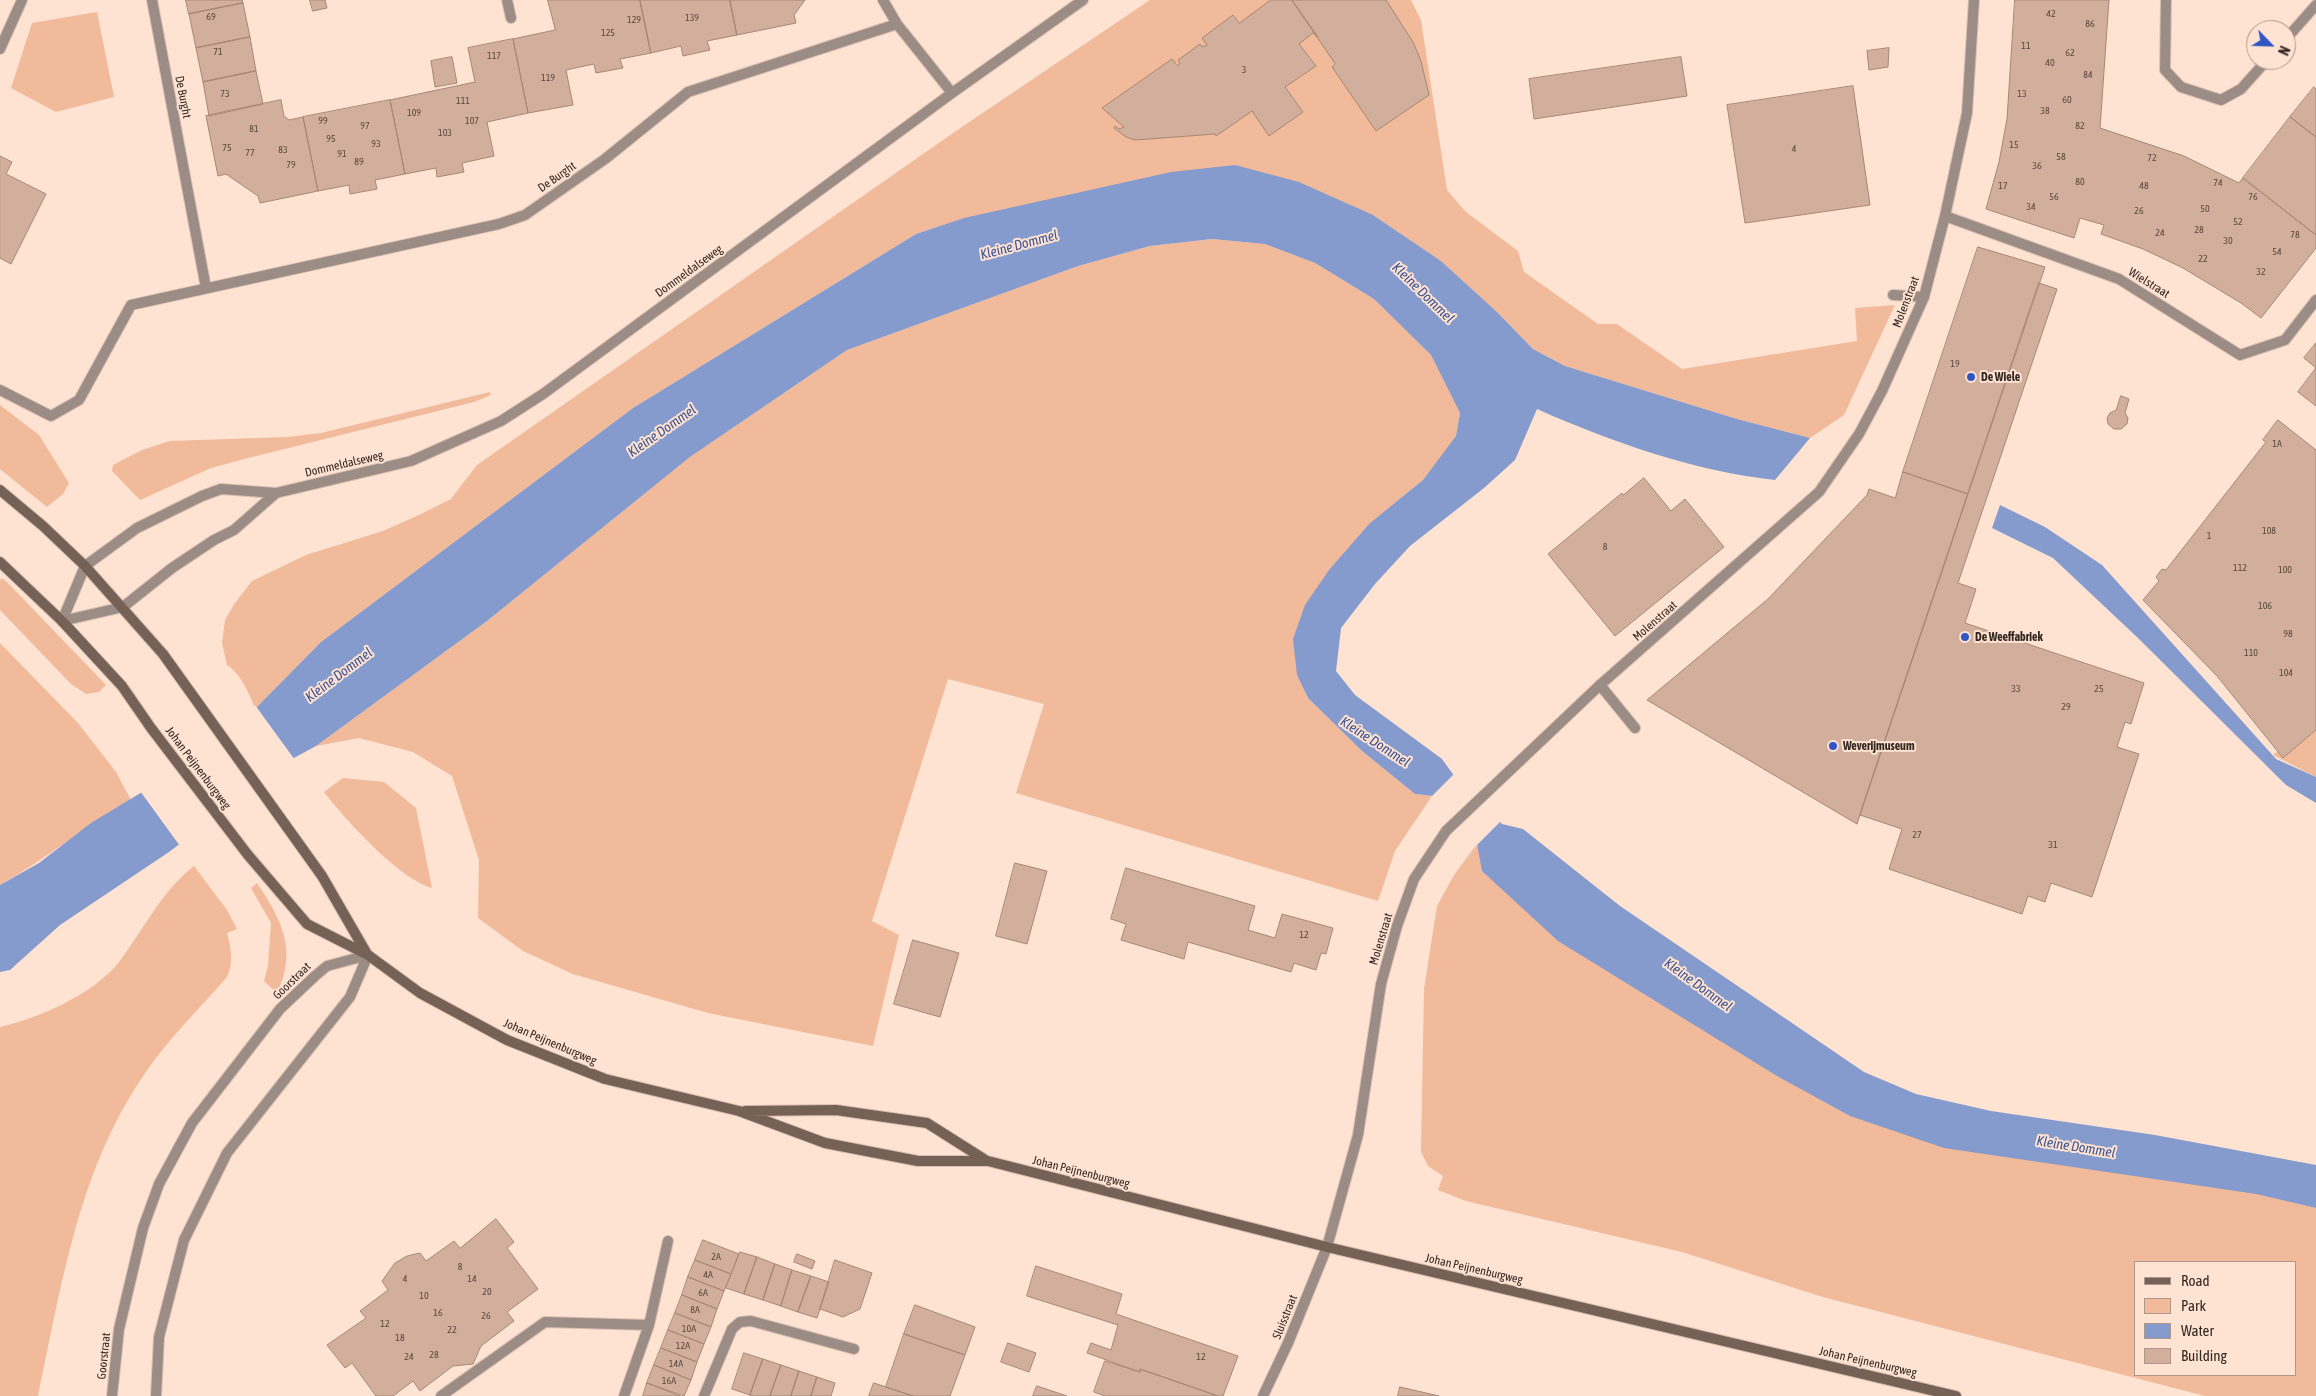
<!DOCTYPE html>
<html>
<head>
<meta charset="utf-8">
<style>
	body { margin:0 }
	#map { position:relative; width:2316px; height:1396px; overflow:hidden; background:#fee2d2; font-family:"Asap Condensed",sans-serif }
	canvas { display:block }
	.legend { position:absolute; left:2134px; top:1261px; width:162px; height:115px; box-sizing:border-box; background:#fee2d2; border:1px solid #ad978b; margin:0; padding:6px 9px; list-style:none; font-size:15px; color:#342720 }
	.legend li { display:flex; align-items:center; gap:10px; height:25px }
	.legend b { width:25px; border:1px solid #ad978b }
	.north { position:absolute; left:2246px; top:20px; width:50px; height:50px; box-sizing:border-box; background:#fee2d2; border:1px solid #ad978b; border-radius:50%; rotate:114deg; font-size:14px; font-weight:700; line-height:20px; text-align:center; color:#342720 }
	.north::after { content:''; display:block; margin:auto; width:18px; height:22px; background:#3055c5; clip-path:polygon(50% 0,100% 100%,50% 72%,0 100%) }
</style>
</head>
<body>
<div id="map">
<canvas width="2316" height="1396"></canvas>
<ul class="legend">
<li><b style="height:6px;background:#766156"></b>Road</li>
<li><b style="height:14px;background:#f1ba9a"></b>Park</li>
<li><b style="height:14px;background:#859bcd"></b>Water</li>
<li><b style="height:14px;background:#d1af9c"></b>Building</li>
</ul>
<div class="north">N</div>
</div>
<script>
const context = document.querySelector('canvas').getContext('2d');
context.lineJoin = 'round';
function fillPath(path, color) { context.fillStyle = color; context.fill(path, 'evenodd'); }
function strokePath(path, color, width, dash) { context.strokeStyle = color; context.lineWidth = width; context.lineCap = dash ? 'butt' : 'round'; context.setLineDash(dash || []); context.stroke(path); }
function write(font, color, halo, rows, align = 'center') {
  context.font = font + ' "Asap Condensed",sans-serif'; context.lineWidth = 4; context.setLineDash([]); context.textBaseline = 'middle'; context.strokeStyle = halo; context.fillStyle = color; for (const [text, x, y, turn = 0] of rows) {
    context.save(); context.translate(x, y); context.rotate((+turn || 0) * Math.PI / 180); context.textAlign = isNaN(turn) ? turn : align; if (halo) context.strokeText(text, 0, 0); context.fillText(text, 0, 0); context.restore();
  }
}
fillPath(new Path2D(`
	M 1150,0 L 1411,0 L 1421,20 L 1447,190 L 1466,212 L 1518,251 L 1524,272 L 1598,324 L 1617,324 L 1682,369 L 1857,341 L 1855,308 L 1895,305 L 1844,415 L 1810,438 L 1737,419 L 1565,366 L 1533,349 L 1497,312 L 1441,261 L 1373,215 L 949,223 L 916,234 L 633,408 L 321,642 L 255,709 C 250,694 240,673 227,665 L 222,643 L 225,620 L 235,603 L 252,581 L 306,555 L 383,531 L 419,515 L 451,499 L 477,465 L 956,131 Z
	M 97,12 L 114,97 L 56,112 L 11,88 L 32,23 Z
	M 1212,239 L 1265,244 L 1315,263 L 1374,299 L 1431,355 L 1460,413 L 1456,436 L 1446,451 L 1423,480 L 1370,523 L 1297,675 L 1308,698 L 1362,751 L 1415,794 L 1432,796 L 1395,851 L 1378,901 L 1016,793 L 1044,704 L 948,679 L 872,921 L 899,935 L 873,1046 L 708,1013 L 573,974 L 523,951 L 478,918 L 479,860 L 452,776 L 413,752 L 359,738 L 316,746 L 487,621 L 690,457 L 847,350 L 1078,266 L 1150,246 Z
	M 490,392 L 491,395 L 474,402 L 244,459 L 211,468 L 140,500 L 112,471 L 113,465 L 142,450 L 170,441 L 288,437 L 321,433 Z
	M 0,405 L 39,435 L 69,483 L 63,494 L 47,507 L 0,469 Z
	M 2,578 L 7,582 L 106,685 L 99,692 L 86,694 L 71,684 L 0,610 L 0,580 Z
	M 0,643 L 78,723 L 116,772 L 131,800 C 86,826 45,859 0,885 Z
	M 2316,719 L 2316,777 L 2273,755 Z
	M 343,778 L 384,782 L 416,808 L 432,888 C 399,879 345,819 324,792 Z
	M 1477,844 L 1777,1076 L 2316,1208 L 2316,1396 L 2205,1396 L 1823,1297 L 1682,1252 L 1466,1201 L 1438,1190 L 1443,1176 L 1428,1166 L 1421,1152 L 1424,989 L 1437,906 L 1454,875 ZM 2135,1262 L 2295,1262 L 2295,1375 L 2135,1375 Z
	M 194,866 L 227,910 L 237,929 L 227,933 C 231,949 234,962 227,977 C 201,1007 171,1036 148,1069 C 79,1166 62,1283 38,1396 L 0,1396 L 0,1027 C 39,1018 94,994 119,962 C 144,929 161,892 194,866 Z
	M 257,883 C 281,919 298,950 277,993 L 264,981 L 268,966 L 271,923 L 251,888 Z`), '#f1ba9a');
fillPath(new Path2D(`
	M 1235,165 L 1299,182 L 1373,215 L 1441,261 L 1497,312 L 1533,349 L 1565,366 L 1737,419 L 1810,438 L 1775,480 C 1693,471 1612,442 1537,409 L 1515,460 L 1484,488 L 1410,546 L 1375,584 L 1341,628 L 1336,671 L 1355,695 L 1442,759 L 1455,777 L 1502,824 L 1523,829 L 1620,906 L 1864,1072 L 1916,1094 L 1991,1111 L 2155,1135 L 2316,1165 L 2316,1208 L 2256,1194 L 1944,1148 L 1850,1116 L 1777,1076 L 1558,941 L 1482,871 L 1477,844 L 1433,796 L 1415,794 L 1362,751 L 1308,698 L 1297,675 L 1293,639 L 1305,605 L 1329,570 L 1370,523 L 1423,480 L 1456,436 L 1460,413 L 1431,355 L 1374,299 L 1315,263 L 1265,244 L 1212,239 L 1150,246 L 1078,266 L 847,350 L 690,457 L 487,621 L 316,746 L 292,759 L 169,852 L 60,925 L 10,970 L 0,972 L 0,885 L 39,863 L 91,823 L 157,783 L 255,709 L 321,642 L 633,408 L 916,234 L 964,218 L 1171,172 Z
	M 2000,505 L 2045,527 L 2102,565 L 2276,759 L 2316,777 L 2316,803 L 2286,785 L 2139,639 L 2053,558 L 1992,528 Z`), '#859bcd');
fillPath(new Path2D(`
	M 255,705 L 295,760 L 180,846 L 140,791 Z
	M 1455,773 L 1502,820 L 1475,847 L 1430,798 Z`), '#fee2d2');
const building = new Path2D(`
	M 186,0 L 242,0 L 243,3 L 189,14 Z
	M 310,0 L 325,0 L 327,8 L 313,11 Z
	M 548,0 L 640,0 L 651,53 L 620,59 L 623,68 L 596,73 L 594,64 L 566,70 L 573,105 L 528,113 L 513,39 L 555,30 Z
	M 640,0 L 730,0 L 737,35 L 707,41 L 710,50 L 683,56 L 681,46 L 651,53 Z
	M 730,0 L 805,0 L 794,15 L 796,23 L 737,35 Z
	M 1271,0 L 1292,0 L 1318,37 L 1313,33 L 1299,44 L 1316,66 L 1285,87 L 1303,112 L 1269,136 L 1252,111 L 1216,136 L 1215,134 L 1135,140 L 1126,137 L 1114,128 L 1115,126 L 1119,129 L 1124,127 L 1102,108 L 1172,59 L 1178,66 L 1180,63 L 1178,60 L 1200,44 L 1202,47 L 1207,45 L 1202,38 L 1233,15 L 1239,23 Z
	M 1292,0 L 1386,0 L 1413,42 L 1421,61 L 1429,95 L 1376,131 L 1332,67 L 1335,64 Z
	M 2015,0 L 2109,0 L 2100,128 L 2184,156 L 2239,183 L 2243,178 L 2316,235 L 2316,248 L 2261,318 L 2241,303 L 2183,268 L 2143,249 L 2101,234 L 2104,225 L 2080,218 L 2074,238 L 1986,209 L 1999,162 L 2007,119 Z
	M 243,3 L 250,37 L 196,48 L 189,14 Z
	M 250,37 L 256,71 L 203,82 L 196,48 Z
	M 513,39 L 528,113 L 487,122 L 494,156 L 462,163 L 464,172 L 437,177 L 436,168 L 405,174 L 390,100 L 475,82 L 468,48 Z
	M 1889,48 L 1888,67 L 1869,70 L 1867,51 Z
	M 452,57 L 457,83 L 435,87 L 431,61 Z
	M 1681,57 L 1687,96 L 1534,119 L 1529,79 Z
	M 256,71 L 263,104 L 209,116 L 203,82 Z
	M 1853,86 L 1870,205 L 1745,223 L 1727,105 Z
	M 2314,87 L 2316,89 L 2316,137 L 2290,117 Z
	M 281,100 L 284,116 L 289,120 L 303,117 L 318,191 L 260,203 L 258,196 L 226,174 L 218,176 L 206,116 Z
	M 390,100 L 405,174 L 375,180 L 377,189 L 350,194 L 349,185 L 318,191 L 303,117 Z
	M 2290,117 L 2316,137 L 2316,235 L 2243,178 Z
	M 0,156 L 12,162 L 6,174 L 46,194 L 11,264 L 0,258 Z
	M 1978,247 L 2045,267 L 1968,494 L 1903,472 Z
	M 2039,283 L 2057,289 L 1958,583 L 1976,589 L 1965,623 L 2144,683 L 2131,724 L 2125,722 L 2117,747 L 2139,754 L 2092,897 L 2051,883 L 2045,902 L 2028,896 L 2022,914 L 1889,869 L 1902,829 L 1860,815 Z
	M 2316,343 L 2316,368 L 2304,358 Z
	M 2316,368 L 2316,406 L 2298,392 Z
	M 2121,396 L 2129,399 L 2125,413 L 2128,418 L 2127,424 L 2121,429 L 2114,429 L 2108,424 L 2107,418 L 2110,413 L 2116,410 Z
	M 2278,420 L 2316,450 L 2316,730 L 2283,758 L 2217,676 L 2143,600 L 2159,581 L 2156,577 L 2162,569 L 2166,570 L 2266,442 L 2263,440 Z
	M 1903,472 L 1968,494 L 1857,824 L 1647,700 L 1768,599 L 1867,495 L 1869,489 L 1895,498 Z
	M 1644,478 L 1671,511 L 1685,499 L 1724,547 L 1615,636 L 1548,554 L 1622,493 L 1623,495 Z
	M 1015,863 L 1047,871 L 1027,944 L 996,936 Z
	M 1126,868 L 1255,906 L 1248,930 L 1275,938 L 1282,914 L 1333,928 L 1326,954 L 1321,953 L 1316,970 L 1294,963 L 1291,972 L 1188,942 L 1184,959 L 1121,940 L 1126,924 L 1111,919 Z
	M 913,940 L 959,953 L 940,1017 L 894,1004 Z
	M 496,1219 L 514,1242 L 507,1248 L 538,1289 L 507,1312 L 514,1321 L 481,1346 L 473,1364 L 453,1366 L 420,1391 L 413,1381 L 393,1396 L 376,1396 L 352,1363 L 345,1368 L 327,1345 L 366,1318 L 360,1311 L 388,1290 L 382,1281 L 395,1263 L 407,1256 L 420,1253 L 426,1261 L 454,1241 L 460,1248 Z
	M 703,1240 L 739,1254 L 731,1274 L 695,1260 Z
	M 740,1252 L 757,1257 L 744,1294 L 726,1288 Z
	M 797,1254 L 815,1261 L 812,1269 L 794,1262 Z
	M 757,1257 L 775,1264 L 763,1300 L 744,1294 Z
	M 695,1260 L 731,1274 L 724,1291 L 688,1277 Z
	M 835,1260 L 872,1273 L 860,1309 L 843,1317 L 820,1309 Z
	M 775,1264 L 792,1270 L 781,1306 L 763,1300 Z
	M 1036,1266 L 1122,1294 L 1116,1314 L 1238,1356 L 1223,1396 L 1218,1396 L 1140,1369 L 1140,1372 L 1087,1353 L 1091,1343 L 1111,1350 L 1118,1325 L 1027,1296 Z
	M 792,1270 L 811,1276 L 798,1312 L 781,1306 Z
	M 811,1276 L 829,1282 L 817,1318 L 798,1312 Z
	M 688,1277 L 724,1291 L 717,1309 L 682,1295 Z
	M 682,1295 L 717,1309 L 711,1327 L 675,1313 Z
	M 915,1305 L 975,1327 L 965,1355 L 904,1334 Z
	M 675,1313 L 711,1327 L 704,1344 L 668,1330 Z
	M 668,1330 L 704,1344 L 697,1362 L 661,1348 Z
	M 904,1334 L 965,1355 L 950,1396 L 913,1396 L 886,1387 Z
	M 1008,1343 L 1036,1353 L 1029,1372 L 1001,1362 Z
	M 661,1348 L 697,1362 L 691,1380 L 654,1365 Z
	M 744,1353 L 763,1359 L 750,1395 L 732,1389 Z
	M 763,1359 L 781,1365 L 770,1396 L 753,1396 L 750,1395 Z
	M 1105,1361 L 1140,1372 L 1140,1369 L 1218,1396 L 1105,1396 L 1094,1392 Z
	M 654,1365 L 691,1380 L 684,1396 L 647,1383 Z
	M 781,1365 L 799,1371 L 791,1396 L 770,1396 Z
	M 799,1371 L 817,1377 L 811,1396 L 791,1396 Z
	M 817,1377 L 835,1383 L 831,1396 L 811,1396 Z
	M 647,1383 L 680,1396 L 643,1396 Z
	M 874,1383 L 913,1396 L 869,1396 Z
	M 1037,1386 L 1067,1396 L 1033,1396 Z
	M 1400,1387 L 1439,1396 L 1398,1396 Z`);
fillPath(building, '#d1af9c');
strokePath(building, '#a78775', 1);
const service = new Path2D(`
	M 2166,0 L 2165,70 L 2181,87 L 2221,100 L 2241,89 L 2267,60
	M 2286,39 L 2316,5
	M 1893,295 L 1924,297
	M 1600,685 L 1635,728
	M 441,1396 L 545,1322 L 649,1325
	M 624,1396 L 649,1325 L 668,1241
	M 704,1396 L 732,1329 L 740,1322 L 751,1321 L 854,1349`);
const minor = new Path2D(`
	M 152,0 L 206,288
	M 507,0 L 511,18
	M 883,0 L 897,24 L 952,93
	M 0,49 L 22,0
	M 1945,216 L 2119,279 L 2240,355 L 2285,340 L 2316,300
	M 0,390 L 51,416 L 79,400 L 131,305 L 499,224 L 525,215 L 605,159 L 688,92 L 897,24
	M 62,621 L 85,566 L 137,528 L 202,496 L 221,489 L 276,493 L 411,461 L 501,421 L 543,394 L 952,93 L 1083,0
	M 62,621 L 123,607 L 172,568 L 214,540 L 234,530 L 276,493
	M 1263,1396 L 1288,1343 L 1327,1247 L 1358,1135 L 1381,984 L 1397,926 L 1414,879 L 1446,831 L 1600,685 L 1819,492 L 1859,434 L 1882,391 L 1924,297 L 1945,216 L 1967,113 L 1974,0`);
const tertiary = new Path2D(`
	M 112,1396 L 119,1329 L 143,1228 L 159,1184 L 192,1123 L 280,1009 L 315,976 L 327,966 L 368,955
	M 156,1396 L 159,1337 L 184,1240 L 227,1153 L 350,997 L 368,955`);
const secondary = new Path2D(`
	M 0,490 L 43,526 L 85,566 L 163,654 L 322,876 L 367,954
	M 0,562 L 62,621 L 122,686 L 151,728 L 248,855 L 307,924 L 368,955 L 420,993 L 507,1040 L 605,1079 L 739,1111 L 825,1143 L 918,1161 L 988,1161 L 1327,1247 L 1956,1396
	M 745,1111 L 836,1110 L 927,1123 L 987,1161`);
strokePath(service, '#dac0b2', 12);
strokePath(minor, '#dac0b2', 12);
strokePath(tertiary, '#dac0b2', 12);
strokePath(secondary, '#dac0b2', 12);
strokePath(service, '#9b8d85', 10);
strokePath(minor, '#9b8d85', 10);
strokePath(tertiary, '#9b8d85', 10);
strokePath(secondary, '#766156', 10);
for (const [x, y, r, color] of [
	[1971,377,5,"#3055c5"],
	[1965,637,5,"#3055c5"],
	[1833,746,5,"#3055c5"]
]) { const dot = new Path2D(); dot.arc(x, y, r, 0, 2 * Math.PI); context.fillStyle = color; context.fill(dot); strokePath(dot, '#fee2d2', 2); }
write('10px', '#5b493f', null, [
	["42",2051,14],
	["69",211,17],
	["139",692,18],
	["129",634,20],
	["86",2090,24],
	["125",608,33],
	["11",2026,46],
	["71",218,52],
	["62",2070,53],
	["117",494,56],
	["40",2050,63],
	["3",1244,70],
	["84",2088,75],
	["119",548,78],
	["73",225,94],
	["13",2022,94],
	["60",2067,100],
	["111",463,101],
	["38",2045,111],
	["109",414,113],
	["99",323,121],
	["107",472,121],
	["97",365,126],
	["82",2080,126],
	["81",254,129],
	["103",445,133],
	["95",331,139],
	["93",376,144],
	["15",2014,145],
	["75",227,148],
	["4",1794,149],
	["83",283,150],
	["77",250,153],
	["91",342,154],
	["58",2061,157],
	["72",2152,158],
	["89",359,162],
	["79",291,165],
	["36",2037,166],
	["80",2080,182],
	["74",2218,183],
	["17",2003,186],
	["48",2144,186],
	["56",2054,197],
	["76",2253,197],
	["34",2031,207],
	["50",2205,209],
	["26",2139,211],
	["52",2238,222],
	["28",2199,230],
	["24",2160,233],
	["78",2295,235],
	["30",2228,241],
	["54",2277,252],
	["22",2203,259],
	["32",2261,272],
	["19",1955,364],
	["1A",2277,444],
	["108",2269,531],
	["1",2209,536],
	["8",1605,547],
	["112",2240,568],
	["100",2285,570],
	["106",2265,606],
	["98",2288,634],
	["110",2251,653],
	["104",2286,673],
	["33",2016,689],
	["25",2099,689],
	["29",2066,707],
	["27",1917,835],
	["31",2053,845],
	["12",1304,935],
	["2A",716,1257],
	["8",460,1267],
	["4A",708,1275],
	["4",405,1279],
	["14",472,1279],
	["20",487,1292],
	["6A",703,1293],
	["10",424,1296],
	["8A",695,1310],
	["16",438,1313],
	["26",486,1316],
	["12",385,1324],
	["10A",689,1329],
	["22",452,1330],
	["18",400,1338],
	["12A",683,1346],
	["28",434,1355],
	["24",409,1357],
	["12",1201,1357],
	["14A",676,1364],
	["16A",669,1381]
]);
write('12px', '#342720', '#fee2d2', [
	["De Burght",183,97,79],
	["De Burght",557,177,-35],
	["Dommeldalseweg",689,271,-36],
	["Wielstraat",2149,283,32],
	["Molenstraat",1906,302,-69],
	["Dommeldalseweg",344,464,-13],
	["Molenstraat",1655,621,-41],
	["Johan Peijnenburgweg",198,768,53],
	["Molenstraat",1381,939,-73],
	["Goorstraat",292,981,-44],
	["Johan Peijnenburgweg",550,1042,23],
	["Johan Peijnenburgweg",1081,1172,14],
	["Johan Peijnenburgweg",1474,1269,13],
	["Sluisstraat",1285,1317,-68],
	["Goorstraat",104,1356,-84],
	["Johan Peijnenburgweg",1868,1362,13]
]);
write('bold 12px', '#342720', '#fee2d2', [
	["De Wiele",1981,377],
	["De Weeffabriek",1975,637],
	["Weverijmuseum",1843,746]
], 'left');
write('italic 14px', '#3a5392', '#fee2d2', [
	["Kleine Dommel",1019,245,-15],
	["Kleine Dommel",1423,293,44],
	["Kleine Dommel",662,431,-35],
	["Kleine Dommel",339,675,-37],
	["Kleine Dommel",1375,742,33],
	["Kleine Dommel",1698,985,36],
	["Kleine Dommel",2076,1147,9]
]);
</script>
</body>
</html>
